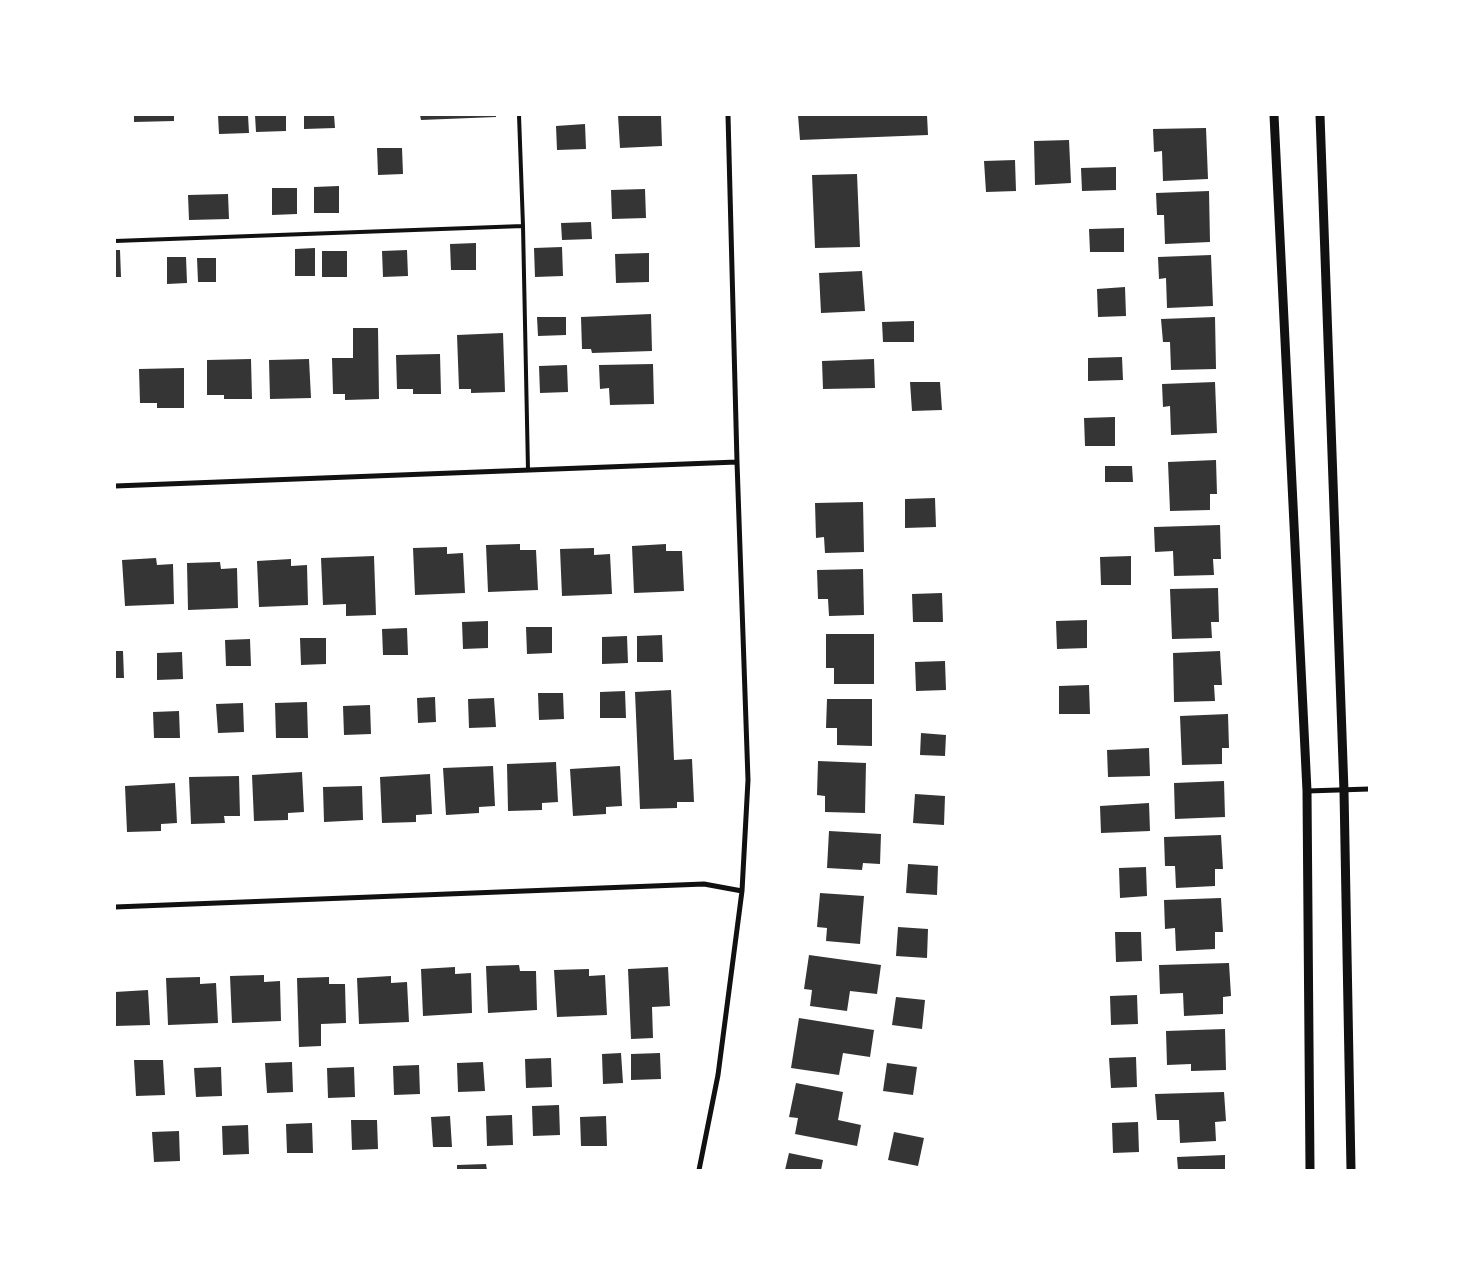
<!DOCTYPE html>
<html>
<head>
<meta charset="utf-8">
<style>
	body { margin:0 }
	#map { position:relative; width:1484px; height:1285px; overflow:hidden; background:#fff; font-family:"IBM Plex Serif",serif }
	canvas { display:block }
	.frame { position:absolute; inset:0; border:116px solid #fff; pointer-events:none }
</style>
</head>
<body>
<div id="map">
<canvas width="1484" height="1285"></canvas>
<div class="frame"></div>
</div>
<script>
const context = document.querySelector('canvas').getContext('2d');
context.lineJoin = 'round';
function fillPath(path, color) { context.fillStyle = color; context.fill(path, 'evenodd'); }
function strokePath(path, color, width, dash) { context.strokeStyle = color; context.lineWidth = width; context.lineCap = dash ? 'butt' : 'round'; context.setLineDash(dash || []); context.stroke(path); }
fillPath(new Path2D(`
	M 134,115 L 174,115 L 174,121 L 134,122 Z
	M 218,115 L 248,115 L 249,133 L 219,134 Z
	M 255,115 L 286,115 L 286,131 L 256,132 Z
	M 304,115 L 334,115 L 335,128 L 304,129 Z
	M 420,115 L 496,115 L 496,117 L 421,120 Z
	M 618,115 L 661,115 L 662,146 L 620,148 Z
	M 798,115 L 927,115 L 928,135 L 800,140 Z
	M 585,124 L 586,149 L 557,150 L 556,126 Z
	M 1206,128 L 1208,179 L 1163,181 L 1162,151 L 1154,152 L 1153,129 Z
	M 1069,140 L 1071,183 L 1035,185 L 1034,141 Z
	M 377,148 L 402,148 L 403,174 L 378,175 Z
	M 1015,160 L 1016,191 L 986,192 L 984,161 Z
	M 1116,167 L 1116,190 L 1082,191 L 1081,168 Z
	M 857,174 L 860,247 L 815,248 L 812,175 Z
	M 339,186 L 339,213 L 314,213 L 314,187 Z
	M 272,188 L 297,188 L 297,214 L 272,215 Z
	M 645,189 L 646,218 L 612,219 L 611,190 Z
	M 1209,191 L 1210,242 L 1165,244 L 1164,215 L 1157,215 L 1156,193 Z
	M 228,194 L 229,219 L 189,220 L 188,195 Z
	M 591,222 L 592,239 L 562,240 L 561,223 Z
	M 1124,228 L 1124,252 L 1090,252 L 1089,229 Z
	M 476,243 L 476,270 L 451,270 L 450,244 Z
	M 562,247 L 563,276 L 535,277 L 534,248 Z
	M 315,248 L 315,276 L 295,276 L 295,249 Z
	M 115,250 L 120,250 L 121,277 L 115,277 Z
	M 407,250 L 408,276 L 383,277 L 382,251 Z
	M 322,251 L 347,251 L 347,277 L 322,277 Z
	M 649,253 L 649,282 L 616,283 L 615,254 Z
	M 1211,255 L 1213,306 L 1167,308 L 1166,278 L 1159,279 L 1158,257 Z
	M 167,257 L 186,257 L 187,283 L 167,284 Z
	M 197,258 L 216,258 L 216,282 L 198,282 Z
	M 862,271 L 865,311 L 821,313 L 819,273 Z
	M 1125,287 L 1126,316 L 1098,317 L 1097,289 Z
	M 651,314 L 652,351 L 592,353 L 591,349 L 582,349 L 581,317 Z
	M 537,317 L 566,317 L 566,335 L 538,336 Z
	M 1215,317 L 1216,369 L 1171,370 L 1170,342 L 1163,342 L 1161,319 Z
	M 914,321 L 914,342 L 883,342 L 882,322 Z
	M 353,328 L 378,328 L 379,399 L 345,400 L 345,394 L 333,394 L 332,358 L 353,358 Z
	M 503,333 L 505,392 L 471,393 L 471,389 L 459,389 L 457,335 Z
	M 440,354 L 441,394 L 413,394 L 413,389 L 397,389 L 396,355 Z
	M 1122,357 L 1123,380 L 1088,381 L 1088,358 Z
	M 251,359 L 252,399 L 224,399 L 224,395 L 207,395 L 207,360 Z
	M 309,359 L 311,398 L 270,399 L 269,360 Z
	M 874,359 L 875,388 L 823,389 L 822,361 Z
	M 653,364 L 654,404 L 610,405 L 609,388 L 600,389 L 599,365 Z
	M 567,365 L 568,392 L 540,393 L 539,366 Z
	M 184,368 L 184,408 L 157,408 L 157,403 L 140,403 L 139,369 Z
	M 910,382 L 940,382 L 942,410 L 912,411 Z
	M 1215,382 L 1217,433 L 1171,435 L 1170,406 L 1163,407 L 1162,384 Z
	M 1115,417 L 1115,446 L 1085,446 L 1084,418 Z
	M 1216,460 L 1217,494 L 1210,494 L 1210,510 L 1170,511 L 1168,462 Z
	M 1105,466 L 1132,466 L 1133,482 L 1105,482 Z
	M 935,498 L 936,527 L 905,528 L 905,499 Z
	M 863,502 L 864,552 L 825,553 L 824,537 L 816,538 L 815,503 Z
	M 1220,525 L 1221,559 L 1213,559 L 1214,575 L 1174,576 L 1173,551 L 1155,552 L 1154,527 Z
	M 520,544 L 520,550 L 536,550 L 538,590 L 488,592 L 486,545 Z
	M 666,544 L 666,551 L 682,551 L 684,591 L 634,593 L 632,546 Z
	M 447,547 L 447,554 L 463,553 L 465,593 L 415,595 L 413,548 Z
	M 594,548 L 594,555 L 610,554 L 612,594 L 562,596 L 560,549 Z
	M 374,556 L 376,615 L 346,616 L 346,604 L 323,605 L 321,558 Z
	M 1131,556 L 1131,585 L 1101,585 L 1100,557 Z
	M 156,558 L 157,565 L 173,564 L 174,604 L 125,606 L 122,560 Z
	M 291,559 L 291,566 L 307,565 L 308,605 L 259,607 L 257,561 Z
	M 220,562 L 221,569 L 237,568 L 238,608 L 188,610 L 187,563 Z
	M 863,569 L 864,615 L 829,616 L 828,599 L 818,599 L 817,570 Z
	M 1218,588 L 1219,622 L 1211,622 L 1212,638 L 1172,639 L 1170,589 Z
	M 942,593 L 943,622 L 913,622 L 912,594 Z
	M 1087,620 L 1087,648 L 1057,649 L 1056,621 Z
	M 488,621 L 488,648 L 463,649 L 462,622 Z
	M 526,627 L 552,627 L 552,653 L 527,654 Z
	M 407,628 L 408,655 L 383,655 L 382,629 Z
	M 826,634 L 874,634 L 874,684 L 834,684 L 834,668 L 826,668 Z
	M 662,635 L 663,662 L 637,662 L 637,636 Z
	M 627,636 L 628,663 L 602,664 L 602,637 Z
	M 300,638 L 326,638 L 326,664 L 301,665 Z
	M 250,639 L 251,666 L 226,666 L 225,640 Z
	M 115,651 L 123,651 L 124,678 L 115,678 Z
	M 1220,651 L 1222,685 L 1214,685 L 1215,701 L 1174,702 L 1173,653 Z
	M 182,652 L 183,679 L 157,680 L 157,653 Z
	M 945,661 L 946,690 L 916,691 L 915,662 Z
	M 1089,685 L 1090,714 L 1059,714 L 1059,686 Z
	M 671,690 L 674,760 L 692,759 L 694,802 L 677,802 L 677,808 L 640,809 L 635,692 Z
	M 625,691 L 626,718 L 600,718 L 600,692 Z
	M 538,693 L 563,693 L 564,719 L 539,720 Z
	M 435,697 L 436,722 L 418,723 L 417,698 Z
	M 494,698 L 496,727 L 469,728 L 468,699 Z
	M 827,699 L 872,699 L 872,746 L 837,745 L 837,728 L 826,728 Z
	M 307,702 L 308,738 L 276,738 L 275,703 Z
	M 243,703 L 244,732 L 218,733 L 216,704 Z
	M 370,705 L 371,734 L 344,735 L 343,706 Z
	M 179,711 L 180,738 L 154,738 L 153,712 Z
	M 1228,714 L 1229,748 L 1222,748 L 1222,764 L 1182,765 L 1180,716 Z
	M 921,733 L 946,735 L 945,756 L 920,755 Z
	M 1149,748 L 1150,776 L 1108,777 L 1107,750 Z
	M 818,761 L 866,763 L 865,813 L 825,812 L 825,796 L 817,795 Z
	M 556,762 L 558,802 L 542,803 L 542,810 L 508,811 L 507,764 Z
	M 493,766 L 495,806 L 479,807 L 479,813 L 446,815 L 443,768 Z
	M 620,766 L 622,806 L 606,807 L 606,814 L 573,816 L 570,769 Z
	M 302,772 L 304,812 L 288,813 L 288,820 L 254,821 L 252,775 Z
	M 430,774 L 432,814 L 416,815 L 416,822 L 382,823 L 380,777 Z
	M 239,776 L 240,816 L 224,816 L 225,823 L 191,824 L 189,777 Z
	M 1224,781 L 1225,817 L 1175,819 L 1174,783 Z
	M 175,783 L 177,823 L 161,824 L 161,831 L 127,832 L 125,786 Z
	M 362,786 L 363,820 L 324,822 L 323,787 Z
	M 915,794 L 945,796 L 944,825 L 913,823 Z
	M 1149,803 L 1150,831 L 1101,833 L 1100,806 Z
	M 829,831 L 881,834 L 880,864 L 863,863 L 862,870 L 827,868 Z
	M 1221,835 L 1223,869 L 1215,869 L 1215,886 L 1176,888 L 1175,866 L 1165,866 L 1164,837 Z
	M 908,864 L 938,866 L 937,895 L 906,893 Z
	M 1146,867 L 1147,896 L 1120,898 L 1119,868 Z
	M 820,893 L 864,896 L 860,944 L 826,941 L 827,928 L 817,927 Z
	M 1221,898 L 1223,932 L 1215,932 L 1215,949 L 1176,951 L 1175,928 L 1165,929 L 1164,900 Z
	M 898,927 L 928,929 L 927,958 L 896,956 Z
	M 1115,932 L 1141,932 L 1142,961 L 1116,962 Z
	M 809,955 L 881,965 L 877,994 L 850,991 L 847,1011 L 810,1006 L 812,990 L 804,989 Z
	M 1229,963 L 1231,996 L 1223,997 L 1223,1014 L 1184,1016 L 1183,993 L 1160,994 L 1159,965 Z
	M 519,965 L 520,971 L 536,971 L 537,1010 L 488,1013 L 486,966 Z
	M 455,967 L 455,974 L 471,973 L 472,1013 L 423,1016 L 421,969 Z
	M 668,967 L 670,1006 L 652,1007 L 653,1038 L 631,1039 L 628,969 Z
	M 589,969 L 589,976 L 605,975 L 607,1015 L 557,1017 L 554,970 Z
	M 264,975 L 264,982 L 280,981 L 281,1021 L 232,1023 L 230,976 Z
	M 391,976 L 391,983 L 407,982 L 409,1022 L 359,1024 L 357,978 Z
	M 200,977 L 200,984 L 216,983 L 218,1023 L 168,1025 L 166,978 Z
	M 329,977 L 329,984 L 345,984 L 346,1023 L 321,1024 L 321,1046 L 299,1047 L 297,978 Z
	M 148,990 L 150,1025 L 115,1026 L 115,992 Z
	M 1137,995 L 1138,1024 L 1111,1025 L 1110,996 Z
	M 896,997 L 925,1000 L 922,1029 L 892,1025 Z
	M 799,1018 L 874,1030 L 870,1057 L 843,1053 L 839,1075 L 791,1068 Z
	M 1225,1029 L 1226,1070 L 1191,1071 L 1191,1064 L 1167,1065 L 1166,1031 Z
	M 621,1053 L 623,1083 L 603,1084 L 602,1054 Z
	M 660,1053 L 661,1079 L 631,1080 L 631,1054 Z
	M 1136,1057 L 1137,1087 L 1111,1088 L 1109,1058 Z
	M 551,1058 L 552,1087 L 526,1088 L 525,1059 Z
	M 134,1060 L 163,1060 L 165,1095 L 136,1096 Z
	M 292,1062 L 293,1092 L 267,1093 L 265,1063 Z
	M 483,1062 L 485,1091 L 458,1092 L 457,1063 Z
	M 887,1063 L 917,1067 L 913,1095 L 883,1091 Z
	M 419,1065 L 420,1094 L 394,1095 L 393,1066 Z
	M 221,1067 L 222,1096 L 196,1097 L 194,1068 Z
	M 354,1067 L 355,1097 L 328,1098 L 327,1068 Z
	M 796,1083 L 843,1092 L 838,1120 L 861,1125 L 857,1146 L 795,1134 L 798,1118 L 789,1117 Z
	M 1224,1092 L 1226,1121 L 1215,1122 L 1216,1141 L 1180,1143 L 1179,1120 L 1157,1120 L 1155,1094 Z
	M 559,1105 L 560,1135 L 533,1136 L 532,1106 Z
	M 512,1115 L 513,1145 L 487,1146 L 486,1116 Z
	M 450,1116 L 452,1147 L 433,1147 L 431,1117 Z
	M 606,1116 L 607,1146 L 581,1146 L 580,1117 Z
	M 351,1120 L 377,1120 L 378,1149 L 352,1150 Z
	M 1138,1122 L 1139,1152 L 1113,1153 L 1112,1123 Z
	M 312,1123 L 313,1153 L 287,1153 L 286,1124 Z
	M 248,1125 L 249,1154 L 223,1155 L 222,1126 Z
	M 179,1131 L 180,1161 L 154,1162 L 152,1132 Z
	M 894,1132 L 924,1138 L 918,1166 L 888,1160 Z
	M 789,1153 L 823,1160 L 821,1170 L 785,1170 Z
	M 1225,1155 L 1225,1170 L 1178,1170 L 1177,1157 Z
	M 486,1164 L 487,1170 L 457,1170 L 457,1165 Z`), '#353535');
strokePath(new Path2D(`
	M 519,115 L 523,226 L 528,470
	M 115,241 L 523,226`), '#111', 4);
strokePath(new Path2D(`
	M 115,486 L 737,462
	M 1307,791 L 1369,789
	M 115,907 L 704,884 L 742,891
	M 699,1170 L 718,1075 L 742,891 L 748,780 L 737,462 L 728,115`), '#111', 5);
strokePath(new Path2D(`
	M 1274,115 L 1307,791 L 1310,1170
	M 1320,115 L 1344,791 L 1351,1170`), '#111', 9);
</script>
</body>
</html>
